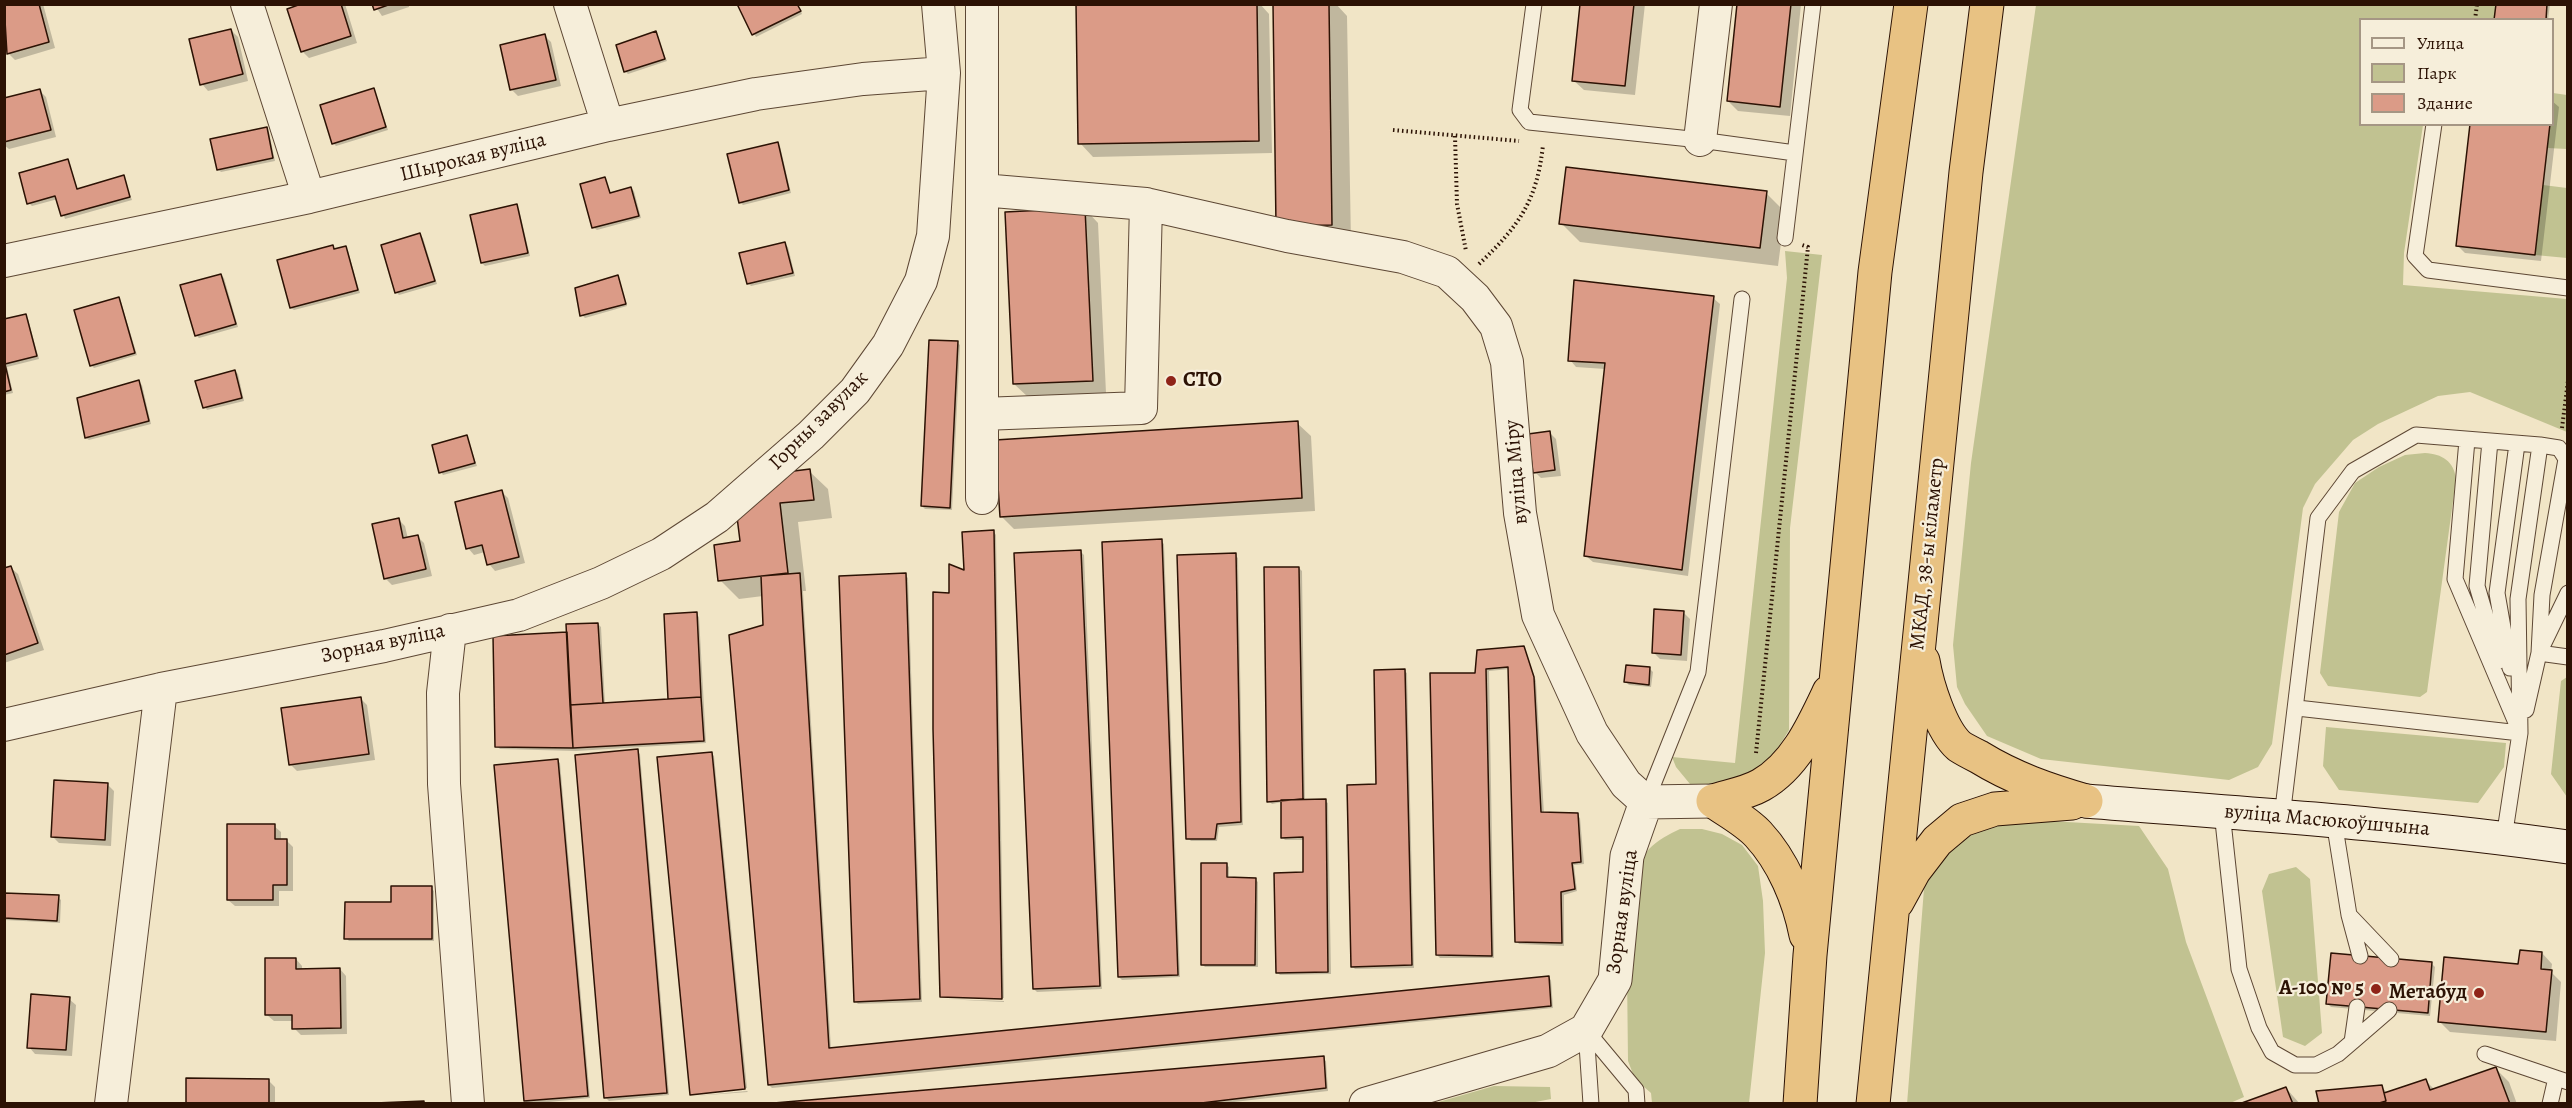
<!DOCTYPE html>
<html>
<head>
<meta charset="utf-8">
<style>
	body { margin:0 }
	#map { position:relative; width:2572px; height:1108px; overflow:hidden; background:#f1e5c6; font-family:Alegreya,serif }
	canvas { display:block }
	.frame { position:absolute; inset:0; border:6px solid #2c1204; pointer-events:none }
	.legend { position:absolute; left:2359px; top:18px; width:195px; height:108px; box-sizing:border-box; background:#f6eeda; border:2px solid #a59684; margin:0; padding:8px 10px; list-style:none; font-size:18px; color:#2c1204 }
	.legend li { display:flex; align-items:center; gap:12px; height:30px }
	.legend b { width:30px; border:2px solid #a59684 }
</style>
</head>
<body>
<div id="map">
<canvas width="2572" height="1108"></canvas>
<div class="frame"></div>
<ul class="legend">
<li><b style="height:8px;background:#f6eeda"></b>Улица</li>
<li><b style="height:16px;background:#c1c291"></b>Парк</li>
<li><b style="height:16px;background:#db9b87"></b>Здание</li>
</ul>
</div>
<script>
const context = document.querySelector('canvas').getContext('2d');
context.lineJoin = 'round';
function fillPath(path, color) { context.fillStyle = color; context.fill(path, 'evenodd'); }
function strokePath(path, color, width, dash) { context.strokeStyle = color; context.lineWidth = width; context.lineCap = dash ? 'butt' : 'round'; context.setLineDash(dash || []); context.stroke(path); }
function write(font, color, halo, rows, align = 'center') {
  context.font = font + ' Alegreya,serif'; context.lineWidth = 4.5; context.setLineDash([]); context.textBaseline = 'middle'; context.strokeStyle = halo; context.fillStyle = color; for (const [text, x, y, turn = 0] of rows) {
    context.save(); context.translate(x, y); context.rotate((+turn || 0) * Math.PI / 180); context.textAlign = isNaN(turn) ? turn : align; if (halo) context.strokeText(text, 0, 0); context.fillText(text, 0, 0); context.restore();
  }
}
fillPath(new Path2D(`
	M 2036,5 L 2496,5 L 2494,19 L 2360,20 L 2360,124 L 2423,125 L 2404,253 L 2403,285 L 2567,299 L 2567,432 L 2470,392 L 2438,396 L 2378,424 L 2353,440 L 2315,484 L 2303,508 L 2272,744 L 2258,767 L 2229,780 L 2041,759 L 1987,736 L 1965,704 L 1957,687 L 1953,645 L 1971,463 Z
	M 2553,93 L 2567,95 L 2567,149 L 2547,148 L 2550,125 L 2552,124 Z
	M 2543,185 L 2567,188 L 2567,258 L 2535,255 Z
	M 1785,251 L 1822,255 L 1790,528 L 1789,730 L 1768,764 L 1743,777 L 1706,786 L 1690,784 L 1676,767 L 1672,757 L 1735,763 L 1787,278 Z
	M 2425,453 C 2442,454 2454,461 2456,479 L 2427,692 L 2420,697 L 2328,686 L 2320,673 L 2339,512 L 2355,483 L 2379,467 L 2405,455 Z
	M 2567,677 L 2567,797 L 2551,774 L 2561,681 Z
	M 2326,727 L 2506,743 L 2504,767 L 2478,803 L 2339,790 L 2323,766 Z
	M 2012,819 L 2139,826 L 2168,869 L 2186,942 L 2244,1097 L 2228,1104 L 1907,1104 L 1924,889 L 1933,864 L 1954,838 Z
	M 1680,829 L 1702,829 L 1722,834 L 1742,845 L 1758,866 L 1763,901 L 1765,953 L 1749,1103 L 1652,1103 L 1651,1093 L 1635,1079 L 1628,1061 L 1627,972 L 1634,967 L 1629,960 C 1631,933 1631,867 1649,849 C 1658,840 1669,834 1680,829 Z
	M 2296,867 L 2310,879 L 2322,1033 L 2305,1046 L 2283,1037 L 2262,891 L 2269,874 Z
	M 1494,1086 L 1550,1087 L 1551,1099 L 1525,1104 L 1435,1103 Z`), '#c1c291');
fillPath(new Path2D(`
	M 4,4 L 43,4 L 55,48 L 15,60 L 8,53 L 4,40 Z
	M 306,4 L 345,4 L 357,43 L 309,58 L 302,51 Z
	M 374,4 L 409,4 L 409,7 L 382,16 Z
	M 798,4 L 802,14 L 756,37 L 739,5 Z
	M 1078,4 L 1260,4 L 1269,14 L 1272,153 L 1093,157 L 1080,143 Z
	M 1274,4 L 1336,4 L 1347,16 L 1351,243 L 1296,244 Z
	M 1582,4 L 1645,4 L 1635,95 L 1584,90 L 1573,80 Z
	M 1738,4 L 1801,4 L 1790,116 L 1738,111 L 1728,101 Z
	M 2497,4 L 2550,4 L 2548,20 L 2496,20 Z
	M 231,30 L 238,37 L 248,81 L 208,91 L 202,84 Z
	M 655,33 L 667,61 L 628,74 L 625,71 Z
	M 545,36 L 551,42 L 561,86 L 518,96 L 511,89 Z
	M 39,90 L 46,97 L 56,137 L 9,149 L 4,145 L 4,99 Z
	M 374,90 L 388,130 L 336,146 L 333,143 Z
	M 2552,101 L 2559,107 L 2541,261 L 2465,253 L 2458,246 L 2472,124 L 2552,124 Z
	M 266,129 L 269,132 L 275,161 L 221,172 L 218,169 Z
	M 777,143 L 780,146 L 791,193 L 743,205 L 740,202 Z
	M 68,161 L 78,190 L 123,177 L 132,200 L 65,219 L 58,199 L 32,206 L 29,203 Z
	M 605,179 L 611,194 L 631,188 L 634,191 L 641,218 L 597,230 L 594,228 Z
	M 1766,193 L 1785,212 L 1778,266 L 1580,242 L 1561,223 Z
	M 517,206 L 519,209 L 530,256 L 485,266 L 482,263 Z
	M 1085,209 L 1098,223 L 1106,393 L 1028,397 L 1014,384 Z
	M 420,235 L 423,238 L 437,284 L 399,295 L 396,292 Z
	M 785,244 L 788,247 L 795,276 L 751,286 L 748,283 Z
	M 332,246 L 336,250 L 345,248 L 348,251 L 360,293 L 294,310 L 291,308 Z
	M 221,275 L 224,278 L 238,327 L 199,338 L 196,335 Z
	M 617,276 L 627,306 L 585,318 L 582,315 Z
	M 1713,298 L 1720,304 L 1688,576 L 1593,562 L 1586,556 L 1605,369 L 1576,367 L 1570,360 Z
	M 118,299 L 121,302 L 137,355 L 94,368 L 91,365 Z
	M 25,316 L 28,319 L 39,359 L 7,367 L 13,393 L 4,395 L 4,333 Z
	M 957,342 L 960,345 L 952,510 L 925,509 L 922,506 Z
	M 235,371 L 238,374 L 244,401 L 207,410 L 205,407 Z
	M 139,382 L 142,385 L 151,424 L 89,440 L 86,438 Z
	M 1297,423 L 1311,436 L 1315,511 L 1014,529 L 1001,516 Z
	M 1549,432 L 1556,439 L 1561,476 L 1541,478 L 1535,472 Z
	M 466,436 L 477,466 L 443,475 L 441,472 Z
	M 809,471 L 828,489 L 832,518 L 798,522 L 806,591 L 803,591 L 831,1049 L 1548,977 L 1551,980 L 1553,1008 L 772,1088 L 769,1085 L 763,596 L 739,599 L 720,580 L 741,543 Z
	M 502,492 L 508,498 L 525,563 L 495,571 L 489,564 L 485,552 L 474,555 L 468,548 Z
	M 398,519 L 405,526 L 408,539 L 418,537 L 424,543 L 432,576 L 392,585 L 385,578 Z
	M 994,532 L 996,535 L 1004,998 L 942,997 L 950,594 Z
	M 1161,541 L 1164,544 L 1180,977 L 1122,980 L 1119,977 Z
	M 1081,552 L 1084,555 L 1102,989 L 1037,992 L 1034,989 Z
	M 1235,555 L 1238,558 L 1243,825 L 1219,827 L 1217,841 L 1191,841 L 1188,838 Z
	M 11,568 L 18,574 L 44,650 L 4,663 L 4,570 Z
	M 1299,568 L 1302,571 L 1305,801 L 1325,801 L 1328,803 L 1331,974 L 1280,975 L 1277,972 L 1305,874 L 1304,840 L 1285,840 L 1282,837 L 1282,802 L 1272,804 L 1269,801 Z
	M 905,575 L 908,578 L 922,1002 L 858,1004 L 855,1001 Z
	M 1683,612 L 1690,619 L 1687,661 L 1660,659 L 1653,652 Z
	M 696,614 L 699,617 L 706,743 L 576,751 L 500,749 L 497,746 L 568,633 L 598,624 L 601,627 L 605,704 L 669,701 L 665,615 Z
	M 1524,648 L 1536,681 L 1544,814 L 1577,815 L 1580,818 L 1584,864 L 1574,865 L 1577,891 L 1564,895 L 1564,946 L 1519,944 L 1517,941 L 1510,669 L 1489,671 L 1494,958 L 1440,958 L 1437,955 L 1476,674 Z
	M 1650,669 L 1653,672 L 1651,687 L 1629,685 L 1626,682 Z
	M 1404,671 L 1407,673 L 1414,968 L 1355,969 L 1352,966 L 1378,786 Z
	M 361,699 L 367,705 L 375,760 L 297,771 L 290,764 Z
	M 637,751 L 640,754 L 669,1095 L 609,1101 L 606,1098 Z
	M 711,753 L 714,756 L 747,1088 L 692,1095 Z
	M 557,760 L 560,763 L 590,1098 L 528,1104 L 525,1101 Z
	M 108,785 L 114,791 L 111,846 L 59,843 L 52,836 Z
	M 274,826 L 281,832 L 281,840 L 286,840 L 293,847 L 293,891 L 279,891 L 279,906 L 235,906 L 228,900 Z
	M 1226,864 L 1229,867 L 1229,879 L 1255,879 L 1258,882 L 1258,967 L 1205,967 L 1202,964 Z
	M 431,888 L 434,891 L 434,941 L 349,941 L 346,938 L 392,903 Z
	M 4,894 L 58,897 L 61,900 L 60,923 L 5,920 Z
	M 2542,953 L 2552,964 L 2551,972 L 2561,982 L 2556,1041 L 2450,1032 L 2440,1022 L 2520,966 Z
	M 296,959 L 302,966 L 302,970 L 340,969 L 346,976 L 347,1034 L 301,1035 L 294,1028 L 294,1021 L 274,1021 L 267,1015 Z
	M 2432,964 L 2435,967 L 2430,1016 L 2331,1007 L 2328,1004 Z
	M 69,999 L 76,1005 L 72,1056 L 35,1054 L 29,1047 Z
	M 944,999 L 1004,1001 L 1004,1002 Z
	M 1323,1058 L 1326,1061 L 1328,1091 L 1217,1104 L 779,1104 Z
	M 2495,1068 L 2509,1082 L 2517,1104 L 2320,1104 L 2381,1086 L 2388,1094 L 2426,1081 L 2435,1090 Z
	M 268,1080 L 275,1087 L 275,1104 L 187,1104 Z
	M 2286,1088 L 2300,1104 L 2243,1104 Z
	M 747,1091 L 748,1092 L 694,1096 Z`), '#0003');
const building = new Path2D(`
	M 4,4 L 39,4 L 49,42 L 7,54 Z
	M 301,4 L 341,4 L 351,36 L 301,52 L 287,9 Z
	M 372,4 L 391,4 L 374,10 Z
	M 737,4 L 797,4 L 801,11 L 752,35 Z
	M 1076,4 L 1257,4 L 1259,141 L 1078,144 Z
	M 1273,4 L 1329,4 L 1332,225 L 1276,226 Z
	M 1580,4 L 1634,4 L 1625,86 L 1572,81 Z
	M 1737,4 L 1791,4 L 1780,107 L 1727,101 Z
	M 2496,4 L 2547,4 L 2546,20 L 2494,20 Z
	M 231,29 L 243,74 L 200,85 L 189,39 Z
	M 656,31 L 665,59 L 624,72 L 616,45 Z
	M 545,34 L 556,80 L 510,90 L 500,45 Z
	M 374,88 L 386,127 L 332,144 L 320,105 Z
	M 40,89 L 51,130 L 4,142 L 4,98 Z
	M 2470,124 L 2550,124 L 2535,255 L 2456,246 Z
	M 267,127 L 273,158 L 217,170 L 210,139 Z
	M 778,142 L 789,190 L 739,203 L 727,154 Z
	M 68,159 L 77,189 L 124,175 L 130,197 L 61,216 L 55,196 L 27,204 L 19,173 Z
	M 1566,167 L 1767,191 L 1760,248 L 1559,224 Z
	M 605,177 L 610,193 L 631,187 L 639,216 L 592,228 L 580,184 Z
	M 517,204 L 528,253 L 481,263 L 470,215 Z
	M 1085,208 L 1093,381 L 1013,384 L 1005,212 Z
	M 420,233 L 435,281 L 395,293 L 381,245 Z
	M 785,242 L 793,273 L 747,284 L 739,253 Z
	M 333,245 L 334,249 L 346,246 L 358,290 L 290,308 L 277,260 Z
	M 221,274 L 236,324 L 195,336 L 180,285 Z
	M 618,275 L 626,304 L 580,316 L 575,288 Z
	M 1574,280 L 1714,296 L 1682,570 L 1584,556 L 1605,363 L 1568,361 Z
	M 119,297 L 135,353 L 90,366 L 74,310 Z
	M 26,314 L 37,356 L 5,364 L 11,390 L 4,392 L 4,319 Z
	M 929,340 L 958,341 L 950,508 L 921,506 Z
	M 235,370 L 242,398 L 203,408 L 195,381 Z
	M 139,380 L 149,421 L 85,438 L 77,398 Z
	M 1298,421 L 1302,498 L 1000,517 L 995,440 Z
	M 1550,431 L 1555,470 L 1533,473 L 1528,434 Z
	M 467,435 L 475,463 L 439,473 L 432,445 Z
	M 810,469 L 814,500 L 780,503 L 788,573 L 718,581 L 714,545 L 740,541 L 737,517 L 778,473 Z
	M 502,490 L 519,557 L 487,565 L 482,545 L 466,549 L 455,502 Z
	M 399,518 L 403,538 L 418,535 L 426,569 L 384,579 L 372,524 Z
	M 994,530 L 1002,999 L 940,997 L 933,729 L 933,592 L 949,593 L 949,564 L 964,570 L 962,532 Z
	M 1162,539 L 1178,975 L 1118,977 L 1102,542 Z
	M 1081,550 L 1100,986 L 1033,989 L 1014,553 Z
	M 1236,553 L 1241,822 L 1217,824 L 1215,839 L 1186,839 L 1177,555 Z
	M 11,566 L 38,643 L 4,655 L 4,568 Z
	M 1264,567 L 1299,567 L 1303,799 L 1267,802 Z
	M 800,573 L 829,1048 L 1549,976 L 1551,1006 L 768,1085 L 729,635 L 763,625 L 761,576 Z
	M 906,573 L 920,999 L 854,1002 L 839,576 Z
	M 1654,609 L 1684,611 L 1681,655 L 1652,653 Z
	M 697,612 L 701,697 L 668,699 L 664,614 Z
	M 598,623 L 603,703 L 570,705 L 566,624 Z
	M 567,632 L 573,748 L 495,747 L 493,636 Z
	M 1524,646 L 1534,677 L 1541,812 L 1578,813 L 1581,862 L 1572,863 L 1575,889 L 1561,892 L 1562,943 L 1515,942 L 1508,667 L 1486,669 L 1492,956 L 1436,955 L 1430,673 L 1475,673 L 1477,650 Z
	M 1626,665 L 1650,667 L 1649,685 L 1624,682 Z
	M 1405,669 L 1412,965 L 1351,967 L 1347,785 L 1376,784 L 1374,670 Z
	M 361,697 L 369,754 L 289,765 L 281,708 Z
	M 701,697 L 704,741 L 573,748 L 570,705 Z
	M 638,749 L 667,1093 L 604,1098 L 575,755 Z
	M 712,752 L 745,1089 L 690,1095 L 657,757 Z
	M 558,759 L 588,1096 L 524,1101 L 494,765 Z
	M 54,780 L 108,783 L 105,840 L 51,837 Z
	M 1326,799 L 1328,972 L 1276,973 L 1274,873 L 1303,872 L 1303,837 L 1281,838 L 1281,800 Z
	M 227,824 L 275,824 L 275,839 L 287,839 L 287,885 L 273,885 L 273,900 L 227,900 Z
	M 1201,863 L 1227,863 L 1227,877 L 1256,878 L 1255,965 L 1201,965 Z
	M 391,886 L 432,886 L 432,939 L 344,939 L 345,902 L 391,902 Z
	M 4,893 L 59,895 L 57,921 L 4,918 Z
	M 2520,950 L 2542,952 L 2541,969 L 2552,970 L 2546,1032 L 2438,1022 L 2444,957 L 2518,964 Z
	M 2331,953 L 2432,962 L 2428,1013 L 2326,1004 Z
	M 265,958 L 296,958 L 296,969 L 340,968 L 341,1028 L 292,1029 L 292,1015 L 265,1015 Z
	M 31,994 L 70,997 L 66,1050 L 27,1048 Z
	M 1324,1056 L 1326,1088 L 1193,1104 L 762,1104 Z
	M 2496,1067 L 2510,1104 L 2376,1104 L 2386,1101 L 2384,1093 L 2426,1079 L 2430,1090 Z
	M 186,1078 L 269,1079 L 269,1104 L 186,1104 Z
	M 2382,1085 L 2386,1101 L 2376,1104 L 2319,1104 L 2316,1091 Z
	M 2286,1087 L 2293,1104 L 2239,1104 Z
	M 424,1101 L 424,1104 L 351,1104 Z`);
fillPath(building, '#db9b87');
strokePath(building, '#2c1204', 1.5);
const service = new Path2D(`
	M 1534,4 L 1520,110 L 1529,122 L 1700,140 L 1795,153
	M 2434,124 L 2415,256 L 2428,270 L 2568,288
	M 1785,238 L 1813,4
	M 2467,440 L 2455,579 L 2517,725
	M 2490,441 L 2477,586 L 2499,661
	M 2568,593 L 2539,653 L 2568,657
	M 2510,668 L 2497,593 L 2517,444
	M 2297,708 L 2520,733
	M 2526,710 L 2539,653 L 2542,595 L 2566,459 L 2559,448 L 2540,445
	M 1646,802 L 1698,672 L 1742,299
	M 2222,812 L 2239,969 L 2259,1028 L 2272,1052 L 2295,1065 L 2316,1065 L 2338,1054 L 2352,1042 L 2357,1007
	M 2282,817 L 2318,518 L 2353,471 L 2416,435 L 2540,445 L 2518,599 L 2520,733 L 2504,838
	M 2334,821 L 2349,915 L 2360,956
	M 2351,917 L 2391,959
	M 1586,1030 L 1636,1090 L 1637,1104
	M 1586,1030 L 1591,1104
	M 2352,1042 L 2389,1010
	M 2485,1054 L 2556,1078
	M 2550,1104 L 2556,1078 L 2568,1082`);
const minor = new Path2D(`
	M 247,4 L 309,197
	M 570,4 L 608,125
	M 1700,140 L 1716,4
	M 1146,204 L 1287,236 L 1403,257 L 1447,272 L 1475,298 L 1496,326 L 1507,362 L 1520,513 L 1538,615 L 1592,733 L 1626,784 L 1646,802
	M 4,261 L 309,197 L 608,125 L 756,94 L 863,79 L 944,73
	M 982,414 L 1141,408 L 1146,204 L 982,190
	M 982,498 L 982,4
	M 450,630 L 443,693 L 444,784 L 468,1104
	M 4,725 L 161,689 L 384,646 L 519,615 L 601,583 L 661,554 L 717,517 L 811,435 L 855,391 L 888,345 L 921,281 L 933,236 L 944,73 L 938,4
	M 111,1104 L 161,689`);
const tertiary = new Path2D(`
	M 1366,1104 L 1548,1051 L 1586,1030 L 1615,980 L 1627,856 L 1646,802 L 1713,801`);
const secondary = new Path2D(`
	M 2086,801 C 2247,814 2408,824 2568,847`);
const trunk = new Path2D(`
	M 1923,661 C 1927,685 1941,730 1959,746 C 1965,750 1973,754 1979,757 C 2013,778 2048,790 2086,801
	M 1713,801 C 1727,811 1746,821 1758,834 C 1783,861 1799,899 1806,935
	M 1713,801 C 1729,796 1747,793 1761,785 C 1795,766 1813,726 1829,692
	M 1897,902 L 1914,871 L 1937,841 L 1962,820 L 1995,809 L 2072,803
	M 1800,1104 L 1810,955 L 1875,272 L 1911,4
	M 1873,1104 L 1966,172 L 1987,4`);
strokePath(service, '#5d4734', 17);
strokePath(minor, '#5d4734', 34);
strokePath(tertiary, '#5d4734', 35);
strokePath(secondary, '#2c1204', 35);
strokePath(trunk, '#2c1204', 35);
strokePath(new Path2D(`
	M 2475,20 L 2477,4
	M 1393,130 L 1519,141
	M 1455,136 L 1457,204 L 1466,251
	M 1479,264 C 1519,226 1537,201 1543,145
	M 2562,428 L 2568,381
	M 1756,753 L 1808,247 L 1802,245`), '#2c1204', 4, [1.5, 3]);
strokePath(service, '#f6eeda', 15);
strokePath(minor, '#f6eeda', 32);
strokePath(tertiary, '#f6eeda', 33);
strokePath(secondary, '#f6eeda', 33);
strokePath(trunk, '#e8c283', 33);
for (const [x, y, r, color] of [
	[1171,381,6,"#8f2418"],
	[2376,989,6,"#8f2418"],
	[2479,993,6,"#8f2418"]
]) { const dot = new Path2D(); dot.arc(x, y, r, 0, 2 * Math.PI); context.fillStyle = color; context.fill(dot); strokePath(dot, '#f6eeda', 2); }
write('21px', '#2c1204', '#f6eeda', [
	["Шырокая вуліца",473,158,-14],
	["Горны завулак",819,421,-45],
	["вуліца Міру",1517,472,-95],
	["МКАД, 38-ы кіламетр",1928,554,-84],
	["Зорная вуліца",383,644,-12],
	["вуліца Масюкоўшчына",2327,821,5],
	["Зорная вуліца",1623,912,-82]
]);
write('bold 21px', '#2c1204', '#f6eeda', [
	["СТО",1183,381,"left"],
	["А-100 № 5",2364,989],
	["Метабуд",2467,993]
], 'right');
</script>
</body>
</html>
